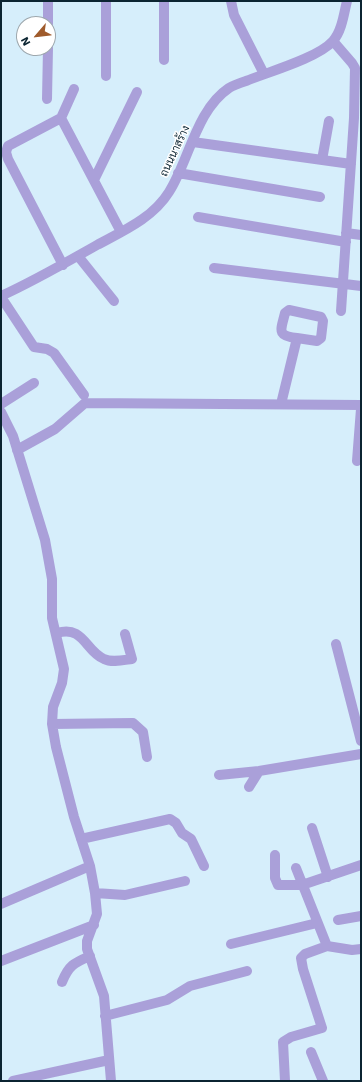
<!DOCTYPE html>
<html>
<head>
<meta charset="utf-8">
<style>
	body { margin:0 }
	#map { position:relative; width:362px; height:1082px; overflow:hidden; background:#d6eefb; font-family:"Work Sans",sans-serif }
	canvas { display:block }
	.frame { position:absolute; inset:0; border:2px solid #0b2431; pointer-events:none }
	.north { position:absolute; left:16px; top:16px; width:40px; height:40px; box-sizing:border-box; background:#fff; border:1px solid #9da7ad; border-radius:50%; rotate:242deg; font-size:11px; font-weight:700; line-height:16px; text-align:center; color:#0b2431 }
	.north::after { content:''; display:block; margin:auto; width:14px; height:18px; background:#9f5b2c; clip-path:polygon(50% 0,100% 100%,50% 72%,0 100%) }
</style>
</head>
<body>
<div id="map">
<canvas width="362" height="1082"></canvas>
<div class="frame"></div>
<div class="north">N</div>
</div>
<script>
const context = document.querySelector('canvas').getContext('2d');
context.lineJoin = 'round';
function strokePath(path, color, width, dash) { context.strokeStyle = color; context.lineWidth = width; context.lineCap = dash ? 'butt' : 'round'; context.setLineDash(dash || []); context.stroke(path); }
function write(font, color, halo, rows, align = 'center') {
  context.font = font + ' "Work Sans",Sarabun,sans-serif'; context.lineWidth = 3; context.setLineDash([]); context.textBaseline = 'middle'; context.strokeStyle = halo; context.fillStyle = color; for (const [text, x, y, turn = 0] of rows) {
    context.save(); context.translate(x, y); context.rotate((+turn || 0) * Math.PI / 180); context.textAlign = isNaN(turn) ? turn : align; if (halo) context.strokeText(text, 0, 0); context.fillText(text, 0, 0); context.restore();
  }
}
strokePath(new Path2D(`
	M 106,1 L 106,76
	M 164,1 L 164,60
	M 231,1 L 234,15 L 264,74
	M 48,24 L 48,1
	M 333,41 L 352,63 L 355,68 L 354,118 L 341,311
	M 47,99 L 48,48
	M 61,118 L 74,89
	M 193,142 L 351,164
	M 322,160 L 329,121
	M 178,173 L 320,197
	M 94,180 L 137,92
	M 198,217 L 346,242
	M 346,233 L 361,235
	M 78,256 L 114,301
	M 63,265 L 8,159 L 6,152 L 8,146 L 61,118 L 121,232
	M 214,268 L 361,286
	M 1,296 C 34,281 65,263 97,245 C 123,231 153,218 169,192 C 189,161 196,110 229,88 C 234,85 240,83 246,81 C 268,72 318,58 333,41 C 342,31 344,13 347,1
	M 1,297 L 34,347 L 47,349 L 54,353 L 84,395
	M 1,404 L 34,383
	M 281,404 L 297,338 C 276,336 281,330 285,313 L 289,310 L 321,317 L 323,321 L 321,338 L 317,341 L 297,338
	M 1,412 L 13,436 L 45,540 L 52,579 L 52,618 L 64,669 L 62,683 L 53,707 L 52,724 L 56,747 L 74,817 L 90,866 L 95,893 L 97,914 L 87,941 L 87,949 L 104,996 L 111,1081
	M 17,450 L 55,429 L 85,403 L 361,405
	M 357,461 L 361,409
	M 57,633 C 84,625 85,651 104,659 C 112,663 124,660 132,659 L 125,634
	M 336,644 L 361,741
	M 52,724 L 133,723 L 143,732 L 147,757
	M 219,775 L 259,771 L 361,754
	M 249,787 L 259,771
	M 312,828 L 328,877
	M 81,839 L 170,819 L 176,823 L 182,833 L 191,839 L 204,866
	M 275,855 L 275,878 L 278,885 L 302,885 L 361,865
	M 296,868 L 327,946
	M 95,893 L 125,895 L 185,881
	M 1,904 L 90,866
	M 338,920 L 361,916
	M 231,944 L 317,923
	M 1,961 L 94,925
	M 62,982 C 69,965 74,963 90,956
	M 105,1016 L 167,1000 L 190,986 L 247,971
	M 311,1052 L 323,1081
	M 13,1081 L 109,1060
	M 285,1081 L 283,1042 L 291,1037 L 322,1028 L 303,969 L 301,958 L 305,954 L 327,946 L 352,950 L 361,949`), '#aaa0d9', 10);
write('11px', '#0b2431', '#fff', [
	["ถนนนาสร้าง",175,151,-65]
]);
</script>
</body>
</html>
